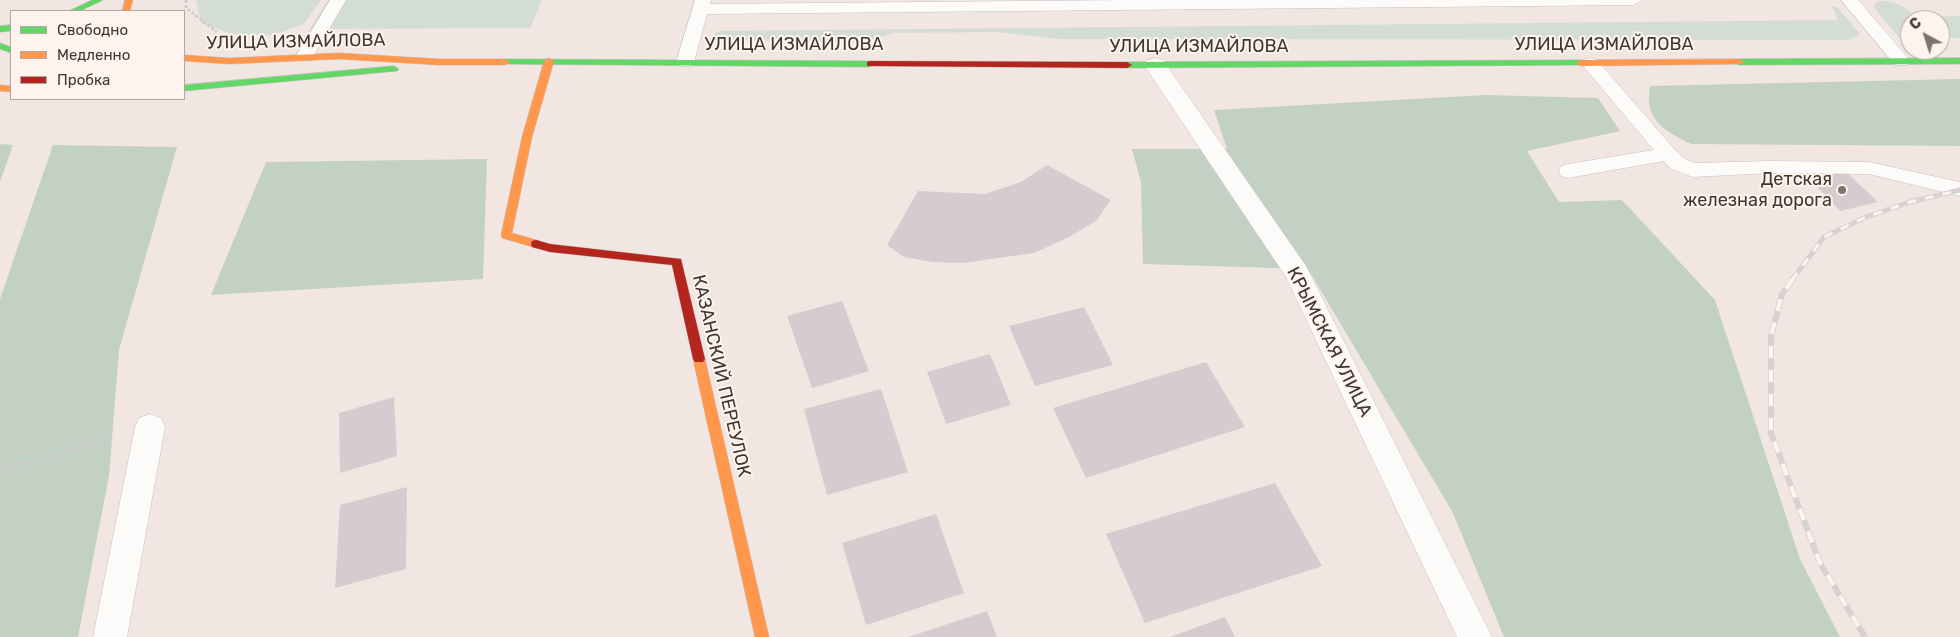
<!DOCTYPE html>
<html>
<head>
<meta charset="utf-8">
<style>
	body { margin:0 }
	#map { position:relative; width:1960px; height:637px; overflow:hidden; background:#f1e6e1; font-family:Rubik,sans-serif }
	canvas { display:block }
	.legend { position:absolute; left:10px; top:10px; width:175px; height:90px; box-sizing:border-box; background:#fef3ed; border:1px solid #b2a8a3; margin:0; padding:6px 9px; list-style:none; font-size:15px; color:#3f3734 }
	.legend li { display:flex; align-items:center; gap:10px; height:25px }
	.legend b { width:25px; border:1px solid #b2a8a3 }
	.north { position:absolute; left:1900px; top:10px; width:50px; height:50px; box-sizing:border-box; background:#fef3ed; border:1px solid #b2a8a3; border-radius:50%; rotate:320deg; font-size:14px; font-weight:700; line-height:20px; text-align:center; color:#3f3734 }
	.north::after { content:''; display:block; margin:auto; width:18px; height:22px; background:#7d7471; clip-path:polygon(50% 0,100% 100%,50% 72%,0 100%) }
</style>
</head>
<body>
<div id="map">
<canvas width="1960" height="637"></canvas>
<ul class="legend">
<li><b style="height:6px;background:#63d668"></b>Свободно</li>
<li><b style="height:6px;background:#ff974d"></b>Медленно</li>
<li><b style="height:6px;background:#b3261e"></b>Пробка</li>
</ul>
<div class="north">С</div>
</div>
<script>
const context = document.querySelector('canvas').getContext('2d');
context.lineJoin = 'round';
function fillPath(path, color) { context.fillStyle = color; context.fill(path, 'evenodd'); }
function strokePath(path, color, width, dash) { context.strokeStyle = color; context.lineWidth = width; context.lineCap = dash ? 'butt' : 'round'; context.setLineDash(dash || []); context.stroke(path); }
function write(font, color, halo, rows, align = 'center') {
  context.font = font + ' Rubik,sans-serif'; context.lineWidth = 4; context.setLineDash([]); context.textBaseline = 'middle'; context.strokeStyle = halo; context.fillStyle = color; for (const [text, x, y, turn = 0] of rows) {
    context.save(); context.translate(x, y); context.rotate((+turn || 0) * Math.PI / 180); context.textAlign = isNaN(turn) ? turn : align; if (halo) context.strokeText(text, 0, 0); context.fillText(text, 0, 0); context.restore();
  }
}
fillPath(new Path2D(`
	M 196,0 L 321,0 L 304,24 L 273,35 L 232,34 L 201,23 Z
	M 328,0 L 542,0 L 530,28 L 310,29 Z
	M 1879,1 C 1895,0 1906,7 1917,17 L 1960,16 L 1960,38 L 1940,38 L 1940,20 L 1910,20 L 1910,38 L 1899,38 L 1873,6 Z
	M 1832,6 L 1837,7 L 1860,34 L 1849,40 L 1059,39 L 997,32 L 894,33 L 862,42 L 717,40 L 714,38 L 714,34 L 719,31 L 1838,20 Z`), '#d4ddd3');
fillPath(new Path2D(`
	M 1960,79 L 1960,146 L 1691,144 C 1664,130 1644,121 1650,86 Z
	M 1485,95 L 1598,98 L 1620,131 L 1527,151 L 1559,202 L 1622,200 L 1715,300 L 1800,559 L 1840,637 L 1504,637 L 1453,513 L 1308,269 L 1143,264 L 1141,182 L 1132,149 L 1227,149 L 1214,110 Z
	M 0,144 L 13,145 L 0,182 Z
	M 53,145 L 177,147 L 119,350 L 109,476 L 78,637 L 0,637 L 0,299 Z
	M 487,159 L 483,279 L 211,295 L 266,162 Z`), '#c3d1c4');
fillPath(new Path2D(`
	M 1047,165 L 1111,200 L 1096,221 L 1069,237 L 1034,253 L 963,263 L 933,262 L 904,257 L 887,245 L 918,191 L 985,194 L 1021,182 Z
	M 1845,171 L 1878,202 L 1840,211 L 1808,177 Z
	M 842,301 L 869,371 L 812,388 L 787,316 Z
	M 1084,307 L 1113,365 L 1035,386 L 1009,326 Z
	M 990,354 L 1011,405 L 946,424 L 927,372 Z
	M 1206,362 L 1245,427 L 1086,478 L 1053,408 Z
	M 881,389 L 908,472 L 827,495 L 804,409 Z
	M 394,397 L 397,456 L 340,473 L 339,413 Z
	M 1275,483 L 1322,566 L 1145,623 L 1106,534 Z
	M 407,487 L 406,569 L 335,588 L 340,505 Z
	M 936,514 L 964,593 L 866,625 L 842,543 Z
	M 987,611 L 997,637 L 908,637 Z
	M 1225,617 L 1235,637 L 1170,637 Z`), '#d6cccf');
const lane = new Path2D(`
	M 330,0 L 346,0 L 311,60 L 299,60 L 296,56 Z
	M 695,0 L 711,0 L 710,4 L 1128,0 L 1642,0 L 1634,5 L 707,14 L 694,62 L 691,66 L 679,66 L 676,62 Z
	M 1841,0 L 1858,0 L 1907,57 L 1910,61 L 1907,65 L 1895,65 Z
	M 1590,58 L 1596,59 L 1675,150 L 1685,159 L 1695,163 L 1770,161 L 1869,162 L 1960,182 L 1960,196 L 1869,174 L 1770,173 L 1693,177 L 1671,169 L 1664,161 L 1568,178 L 1561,176 L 1559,171 L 1561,166 L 1568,164 L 1654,150 L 1584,67 L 1581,63 L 1584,59 Z`);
const street = new Path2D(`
	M 1155,58 L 1163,60 L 1306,266 L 1492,637 L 1457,637 L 1286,277 L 1144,65 L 1147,60 Z
	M 150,414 L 161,418 L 165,427 L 127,637 L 93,637 L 135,427 L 139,418 Z`);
const fast = new Path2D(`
	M 92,0 L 103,0 L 80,11 L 69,11 Z
	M 11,25 L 11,31 L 0,32 L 0,26 Z
	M 0,43 L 11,47 L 11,53 L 0,49 Z
	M 1960,58 L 1960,64 L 1739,65 L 1734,62 L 1739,59 Z
	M 505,59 L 870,61 L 875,64 L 870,67 L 502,64 L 500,62 Z
	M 1581,60 L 1584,61 L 1584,65 L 1127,68 L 1122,65 L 1127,62 Z
	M 394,66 L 399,69 L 397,71 L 184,91 L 184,85 Z`);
const slow = new Path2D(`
	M 125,0 L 133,0 L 130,11 L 122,11 Z
	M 339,53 L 439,59 L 505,59 L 510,62 L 505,65 L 439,65 L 339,59 L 229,64 L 184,61 L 184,55 L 229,58 Z
	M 549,58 L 554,61 L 532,137 L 512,233 L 540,241 L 541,244 L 540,247 L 536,248 L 502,238 L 501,235 L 522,137 L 544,61 Z
	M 1739,59 L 1744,62 L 1742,64 L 1581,66 L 1576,63 L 1581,60 Z
	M 0,85 L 11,86 L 11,92 L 0,91 Z
	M 699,354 L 703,356 L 705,359 L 769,637 L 755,637 L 693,359 L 695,356 Z`);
const jam = new Path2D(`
	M 870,61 L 1127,62 L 1132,65 L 1127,68 L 867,66 L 867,62 Z
	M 536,240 L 550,244 L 681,259 L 705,359 L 703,362 L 695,362 L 693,359 L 672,265 L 550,252 L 532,247 L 531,244 L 532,241 Z`);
strokePath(lane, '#c8c0bc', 1);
strokePath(street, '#c8c0bc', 1);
strokePath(fast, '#c8c0bc', 1);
strokePath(slow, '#c8c0bc', 1);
strokePath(jam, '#c8c0bc', 1);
strokePath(new Path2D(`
	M 186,0 L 186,8 L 217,32`), '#cdc9c7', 2.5, [3, 2]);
strokePath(new Path2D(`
	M 0,470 L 112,438`), '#cdc9c7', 3, [4.5, 2.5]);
fillPath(lane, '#fdfbfa');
fillPath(street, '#fdfbfa');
fillPath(fast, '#63d668');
fillPath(slow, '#ff974d');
fillPath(jam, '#b3261e');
const railFar1 = new Path2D(`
	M 1792,280 L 1824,237 L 1866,217 L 1910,202 L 1960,190`);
const rail = new Path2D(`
	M 1793,279 L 1782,294 L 1771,336 L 1771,433 L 1820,563 L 1865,637`);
strokePath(railFar1, '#d5d2d1', 5);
strokePath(rail, '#d5d2d1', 6);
strokePath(railFar1, '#fef3ed', 3, [9]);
strokePath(rail, '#fef3ed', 4.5, [12]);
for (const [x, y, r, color] of [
	[1842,190,5,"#7d7471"]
]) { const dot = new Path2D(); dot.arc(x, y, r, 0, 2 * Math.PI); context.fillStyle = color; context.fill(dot); strokePath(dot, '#fef3ed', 2); }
write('18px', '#3f3734', '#fef3ed', [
	["УЛИЦА ИЗМАЙЛОВА",296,42,-1],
	["УЛИЦА ИЗМАЙЛОВА",794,45],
	["УЛИЦА ИЗМАЙЛОВА",1604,45],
	["УЛИЦА ИЗМАЙЛОВА",1199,47],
	["КРЫМСКАЯ УЛИЦА",1329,342,63],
	["КАЗАНСКИЙ ПЕРЕУЛОК",721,376,77]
]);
write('18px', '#3f3734', '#fef3ed', [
	["Детская",1832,180],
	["железная дорога",1832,201]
], 'right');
</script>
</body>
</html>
